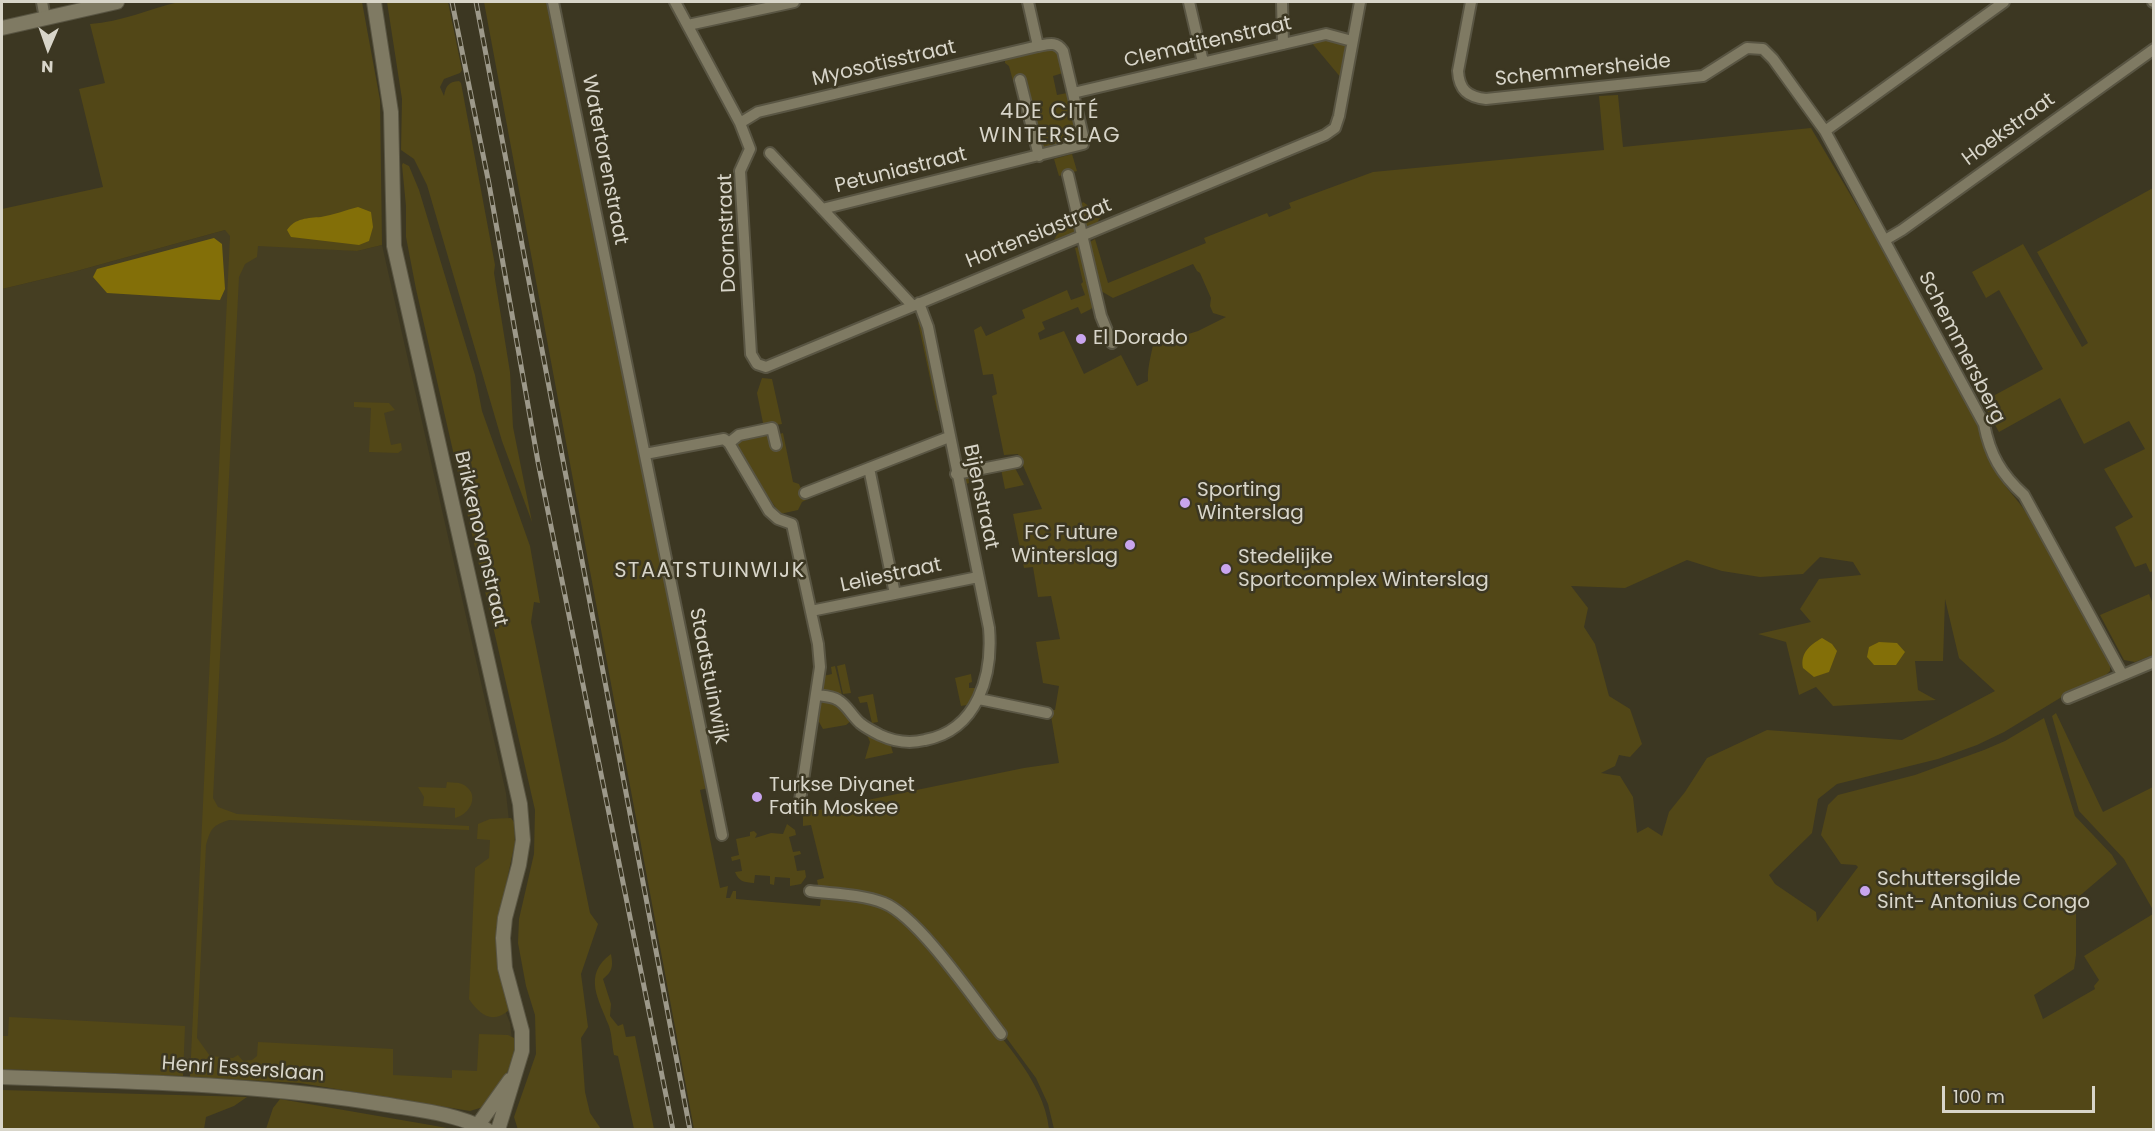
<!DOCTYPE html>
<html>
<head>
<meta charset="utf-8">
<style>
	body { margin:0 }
	#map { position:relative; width:2155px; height:1131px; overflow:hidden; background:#3c3722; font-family:Poppins,sans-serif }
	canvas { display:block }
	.frame { position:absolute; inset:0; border:3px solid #d8d5c9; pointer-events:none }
	.north { position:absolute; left:18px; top:18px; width:60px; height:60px; -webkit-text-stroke:4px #3c3722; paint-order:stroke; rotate:182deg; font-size:16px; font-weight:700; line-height:24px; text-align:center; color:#d8d5c9 }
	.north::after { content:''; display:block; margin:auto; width:21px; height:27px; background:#d8d5c9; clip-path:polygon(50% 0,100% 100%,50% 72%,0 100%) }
	.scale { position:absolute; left:1942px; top:1086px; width:153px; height:27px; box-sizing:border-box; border:3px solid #d8d5c9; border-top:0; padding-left:8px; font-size:18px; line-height:21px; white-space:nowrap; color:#d8d5c9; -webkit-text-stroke:4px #3c3722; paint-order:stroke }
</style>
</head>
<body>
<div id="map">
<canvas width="2155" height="1131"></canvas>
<div class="frame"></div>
<div class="north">N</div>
<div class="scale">100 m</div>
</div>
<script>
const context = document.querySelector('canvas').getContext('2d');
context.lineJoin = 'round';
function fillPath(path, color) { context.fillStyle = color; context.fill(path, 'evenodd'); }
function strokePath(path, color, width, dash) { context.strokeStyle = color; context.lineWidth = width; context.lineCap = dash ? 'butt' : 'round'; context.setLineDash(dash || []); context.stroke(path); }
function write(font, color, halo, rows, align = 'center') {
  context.font = font + ' Poppins,sans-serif'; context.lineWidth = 5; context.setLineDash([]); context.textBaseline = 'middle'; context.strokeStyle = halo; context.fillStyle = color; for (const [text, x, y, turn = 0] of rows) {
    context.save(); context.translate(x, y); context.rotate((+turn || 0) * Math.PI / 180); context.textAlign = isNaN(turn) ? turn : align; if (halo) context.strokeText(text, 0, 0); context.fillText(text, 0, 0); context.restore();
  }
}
fillPath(new Path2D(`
	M 225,230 L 252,241 L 357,251 L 382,245 L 506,793 L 512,849 L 498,886 L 500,998 L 510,1023 L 513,1048 L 499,1080 L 194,1069 L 180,1073 L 2,1065 L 2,289 L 73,272 Z`), '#453e22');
fillPath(new Path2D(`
	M 179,2 L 362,2 L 380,100 L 382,245 L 357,251 L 258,246 L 257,257 L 245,264 L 239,277 L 213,798 L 218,807 L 237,814 L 469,826 L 469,830 L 229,820 C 212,826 211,828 206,845 L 197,1038 L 210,1056 L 233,1058 L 238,1055 L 243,1061 L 252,1060 L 257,1056 L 258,1042 L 393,1049 L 393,1075 L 452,1078 L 452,1070 L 477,1071 L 479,1034 L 508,1035 L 516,1039 L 512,1061 L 502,1084 L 483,1107 L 470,1111 L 300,1083 L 190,1077 L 230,236 L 225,230 L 73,272 L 2,289 L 2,209 L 103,187 L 79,89 L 105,83 L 90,24 C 121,22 149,9 179,2 Z
	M 387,2 L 448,2 L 462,70 L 460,73 L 444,79 L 440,87 L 444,96 C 446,86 448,82 459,81 L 461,83 L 495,265 L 494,273 L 510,372 L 513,427 L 532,522 L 502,441 L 427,185 L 414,159 L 401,150 L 402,99 Z
	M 484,2 L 546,2 L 708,788 L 700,790 L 720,888 L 728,886 L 726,898 L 730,898 L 733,891 L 736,891 L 736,899 L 820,906 L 821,898 C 849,900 877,902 900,918 C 925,935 948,970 966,994 C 996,1033 1044,1079 1049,1129 L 694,1129 Z
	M 1325,38 L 1346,44 L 1348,51 L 1342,79 L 1311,42 Z
	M 1051,48 L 1058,52 L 1063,73 L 1053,76 L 1057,95 L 1067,93 L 1078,137 L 1077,142 L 1045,149 L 1041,146 L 1025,79 L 1013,81 L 1009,66 L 1005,63 L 1005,58 Z
	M 1618,95 L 1623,147 L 1811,128 L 1886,255 L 1980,428 C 1984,449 1993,471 2007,488 C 2014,497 2021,504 2027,514 L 2110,659 L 2110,671 L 2102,679 L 2065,695 L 2004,732 L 1977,745 L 1938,759 L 1837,784 L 1818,799 L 1812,833 L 1769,875 L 1775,884 L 1816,912 L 1817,922 L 1858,867 L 1856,865 L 1841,864 L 1821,835 L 1828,805 L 1838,795 L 1915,775 L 1984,750 L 2005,741 L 2044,718 L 2075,816 L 2112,855 L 2117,864 L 2076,899 L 2076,955 L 2074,969 L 2034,995 L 2043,1019 L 2095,989 L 2094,986 L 2099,980 L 2084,956 L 2153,914 L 2153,1129 L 1054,1129 L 1048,1104 L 1036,1078 L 947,957 L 914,923 L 895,903 L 878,897 L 822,887 L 818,885 L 817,880 L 824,878 L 811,825 L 803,826 L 803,817 L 807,801 L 809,812 L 1024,768 L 1059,763 L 1051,716 L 1048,709 L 1055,710 L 1059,686 L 1043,683 L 1036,642 L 1060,639 L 1051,596 L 1038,597 L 1033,567 L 1024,568 L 1013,514 L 1042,509 L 1018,454 L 1004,455 L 992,396 L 997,394 L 993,374 L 983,375 L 974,330 L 981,326 L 986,336 L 1025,318 L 1022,310 L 1067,290 L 1071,300 L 1085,295 L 1081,284 L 1083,282 L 1075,248 L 1079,247 L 1082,250 L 1095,304 L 1091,309 L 1081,314 L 1078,307 L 1042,322 L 1045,329 L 1038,333 L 1040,340 L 1064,331 L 1084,374 L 1121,355 L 1137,386 L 1148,381 C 1147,367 1152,353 1154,339 L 1160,337 L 1166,341 L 1198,331 L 1226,317 L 1213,313 L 1210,306 L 1211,298 L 1200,273 L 1197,271 L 1193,264 L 1113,298 L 1101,291 L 1089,246 L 1090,242 L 1095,239 L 1108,283 L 1206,243 L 1204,238 L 1267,213 L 1269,217 L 1291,208 L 1289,203 L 1373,172 L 1604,150 L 1599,96 ZM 1820,557 L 1853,562 L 1861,575 L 1819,579 L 1800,609 L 1811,622 L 1758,634 L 1786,642 L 1799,695 L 1816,687 L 1833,706 L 1936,700 L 1918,690 L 1915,661 L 1943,661 L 1945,599 L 1959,658 L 1995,691 L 1902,740 L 1767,730 L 1707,758 L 1685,792 L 1669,812 L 1662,836 L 1648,827 L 1637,833 L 1633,797 L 1620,776 L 1601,773 L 1615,766 L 1619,755 L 1630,757 L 1642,744 L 1630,709 L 1609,696 L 1595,644 L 1584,627 L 1588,608 L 1571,586 L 1625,588 L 1687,560 L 1722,571 L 1760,577 L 1803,574 Z
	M 1072,154 L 1077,171 L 1059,176 L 1054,159 Z
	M 403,163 L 409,166 L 419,190 L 475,375 L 482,411 L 530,546 L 540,603 L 534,602 L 531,622 L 590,913 L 598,924 L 581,974 L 588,1027 L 581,1038 L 585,1092 L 590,1113 L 601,1129 L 518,1130 L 514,1117 L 536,1054 L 535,1015 L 526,986 L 518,943 L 519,919 L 534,854 L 535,810 L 416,289 L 406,237 L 406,206 L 402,165 Z
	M 2153,188 L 2154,571 L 2150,572 L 2146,563 L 2135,567 L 2115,527 L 2133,517 L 2104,469 L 2145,449 L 2129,421 L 2084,444 L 2060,398 L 1999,432 L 1982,402 L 2043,369 L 1999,290 L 1986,298 L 1972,272 L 2023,244 L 2082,347 L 2088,343 L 2037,252 Z
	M 1083,202 L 1102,215 L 1095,226 L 1090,227 L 1084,225 L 1079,207 Z
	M 1068,215 L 1074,217 L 1076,228 L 1074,234 L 1056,242 L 1054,240 Z
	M 918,322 L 924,325 L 941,409 L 937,411 Z
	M 762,378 L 772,379 L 782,424 L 776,425 L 775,423 L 764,425 L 763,423 L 757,393 Z
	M 354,402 L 389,403 L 395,410 L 384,413 L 391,445 L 401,443 L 402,450 L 398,453 L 369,452 L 371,408 L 354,407 Z
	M 783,433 L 793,482 L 799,484 L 806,500 L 802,502 L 798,510 L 780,514 L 737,450 L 737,441 L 739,439 L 765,434 L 770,437 Z
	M 1001,468 L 1015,468 L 1024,485 L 1005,489 L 1001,469 L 968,475 L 969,483 L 966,484 L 964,475 Z
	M 2149,594 L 2153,604 L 2153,655 L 2135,662 L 2124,660 L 2100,615 Z
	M 845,664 L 851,693 L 843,694 L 837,666 Z
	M 835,666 L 842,695 L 823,692 L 822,687 L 823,676 L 832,674 L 831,667 Z
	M 971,674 L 972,682 L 969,683 L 969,688 L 978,688 L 972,704 L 961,706 L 955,678 Z
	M 873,694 L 878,722 L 872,723 L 867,702 L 860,703 L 858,697 Z
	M 829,701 L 836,703 L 852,720 L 846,725 L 823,729 L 819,722 L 816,721 L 818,707 L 823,702 Z
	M 2056,713 L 2103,812 L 2153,787 L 2153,910 L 2124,859 L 2079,811 L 2052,716 Z
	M 867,735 L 891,746 L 893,753 L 865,759 L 870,742 Z
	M 447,782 C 452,783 458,782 462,784 C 481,793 471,814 455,818 L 455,808 L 423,806 L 424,797 L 418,787 L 446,788 Z
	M 511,818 L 514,822 L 515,842 L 499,918 L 509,1004 L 509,1010 C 492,1025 479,1014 469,999 L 475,868 L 489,858 L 490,840 L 477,839 L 478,824 L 490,819 Z
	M 787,824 L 795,830 L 796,835 L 789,837 L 793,852 L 800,851 L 801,854 L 794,856 L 797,871 L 805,870 L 806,877 L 801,884 L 790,886 L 790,878 L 775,877 L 774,885 L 770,884 L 770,876 L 755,875 L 754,883 C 744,882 739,882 735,872 L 742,871 L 740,859 L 732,861 L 731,857 L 739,855 L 736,839 L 750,836 L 750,832 L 754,831 L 757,834 L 755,838 L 771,833 L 783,834 Z
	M 611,954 C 613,966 613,971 603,979 L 611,1004 L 610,1016 L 618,1026 L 623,1024 L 626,1037 L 635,1036 L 654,1129 L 634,1129 L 618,1056 L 614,1055 C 612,1046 612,1035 609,1026 C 599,1000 582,975 611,954 Z
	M 9,1017 L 185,1026 L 183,1076 L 2,1069 L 2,1036 L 8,1036 Z
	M 2,1090 L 247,1097 L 234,1106 L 206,1117 L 204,1129 L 2,1130 Z
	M 280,1099 L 436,1126 L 452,1129 L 266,1129 L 273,1108 Z`), '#524717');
fillPath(new Path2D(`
	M 358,207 L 371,212 L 373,227 L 369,241 L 359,245 L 291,237 L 287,230 C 295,218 308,218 321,217 C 333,215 346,210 358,207 Z
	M 214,238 L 222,244 L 225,289 L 220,300 L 107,293 L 93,277 L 97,269 Z
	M 1822,638 L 1832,644 L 1837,651 L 1829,672 L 1814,677 L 1803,668 C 1800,653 1810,645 1822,638 Z
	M 1879,642 L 1897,643 L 1905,652 L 1896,665 L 1874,665 L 1867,657 L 1869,647 Z`), '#836f08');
const street = new Path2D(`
	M 42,2 L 45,18
	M 553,2 L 722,835
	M 675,2 L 740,123 L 750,149 L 740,171 L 751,354 L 757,364 L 766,367 L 1325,135 L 1335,128 L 1339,116 L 1360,2
	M 1028,2 L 1038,46
	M 1189,2 L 1203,62
	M 1282,2 L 1283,44
	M 1471,2 L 1458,71 C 1459,90 1468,97 1486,99 L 1703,76 L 1747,48 L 1763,49 L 1773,59 L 1825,131 L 1984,424 C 1990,455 2001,474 2024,495 L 2122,674
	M 2153,2 L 2154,2
	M 688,25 L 794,2
	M 1020,80 L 1039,156
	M 1073,93 L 1326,34 L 1352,41
	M 740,123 L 758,112 L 1038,46 C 1049,44 1056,41 1063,51 L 1083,136 L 1083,144 L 822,209
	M 1825,131 L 2004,2
	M 770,153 L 912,305
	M 1068,175 L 1101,316 L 1112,343
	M 1885,240 L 1902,230 L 2154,49
	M 729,443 L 769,511 L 778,519 L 792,524 L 818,644 L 820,667 L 799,807
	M 645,454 L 724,439 L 729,443 L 739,435 L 772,428 L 776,445
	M 869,468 L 895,594
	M 956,474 L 1017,462
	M 805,493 L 949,437
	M 811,611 L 978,577
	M 816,695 C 823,696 832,696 838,700 C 847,705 852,716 860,723 C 866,728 874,732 880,735 C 895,742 909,744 925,740 C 978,730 993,675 989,628 L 928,327 L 919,303
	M 2068,698 L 2154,662
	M 979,699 L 1047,713
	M 810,891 C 834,894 861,894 884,903 C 919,917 976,1002 1001,1034`);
const secondary = new Path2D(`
	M 374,2 L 391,112 L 394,246 L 520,804 L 523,840 L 519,865 L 505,918 L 503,938 L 505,968 L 522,1031 L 522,1051 L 498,1130
	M 2,28 L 117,2
	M 2,1077 C 129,1082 256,1083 382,1104 C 417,1110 455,1113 487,1130
	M 478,1125 L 510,1080`);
strokePath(street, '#595543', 14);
strokePath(secondary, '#595543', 16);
strokePath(street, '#7f7a63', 10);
strokePath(secondary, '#7f7a63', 14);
const rail = new Path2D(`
	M 452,2 L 489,184 L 538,462 L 673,1130
	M 476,2 L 690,1130`);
strokePath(rail, '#9d998a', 5);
strokePath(rail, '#3c3722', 3, [9]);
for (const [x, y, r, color] of [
	[1081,339,6,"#c9a5ee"],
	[1185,503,6,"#c9a5ee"],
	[1130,545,6,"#c9a5ee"],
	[1226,569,6,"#c9a5ee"],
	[757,797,6,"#c9a5ee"],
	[1865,891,6,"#c9a5ee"]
]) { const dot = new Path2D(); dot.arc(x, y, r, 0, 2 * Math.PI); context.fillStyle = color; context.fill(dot); strokePath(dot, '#3c3722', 2); }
write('20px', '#d8d5c9', '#3c3722', [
	["Clematitenstraat",1208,43,-13],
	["Myosotisstraat",884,64,-13],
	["Schemmersheide",1583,71,-6],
	["Hoekstraat",2009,130,-36],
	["Watertorenstraat",604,160,79],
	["Petuniastraat",901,171,-14],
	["Doornstraat",728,233,-92],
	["Hortensiastraat",1039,234,-22],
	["Schemmersberg",1961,348,63],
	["Bijenstraat",980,497,78],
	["Brikkenovenstraat",480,539,77],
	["Leliestraat",891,576,-12],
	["Staatstuinwijk",708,676,79],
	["Henri Esserslaan",243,1070,4]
]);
write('20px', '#d8d5c9', '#3c3722', [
	["El Dorado",1093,339],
	["Sporting",1197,491],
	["Winterslag",1197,514],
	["FC Future",1118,534,"right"],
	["Winterslag",1118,557,"right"],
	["Stedelijke",1238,558],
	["Sportcomplex Winterslag",1238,581],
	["Turkse Diyanet",769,786],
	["Fatih Moskee",769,809],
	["Schuttersgilde",1877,880],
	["Sint- Antonius Congo",1877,903]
], 'left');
context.letterSpacing = '1.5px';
write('21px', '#d8d5c9', '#3c3722', [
	["4DE CITÉ",1050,113],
	["WINTERSLAG",1050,137],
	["STAATSTUINWIJK",710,572]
]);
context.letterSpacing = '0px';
</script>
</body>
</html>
